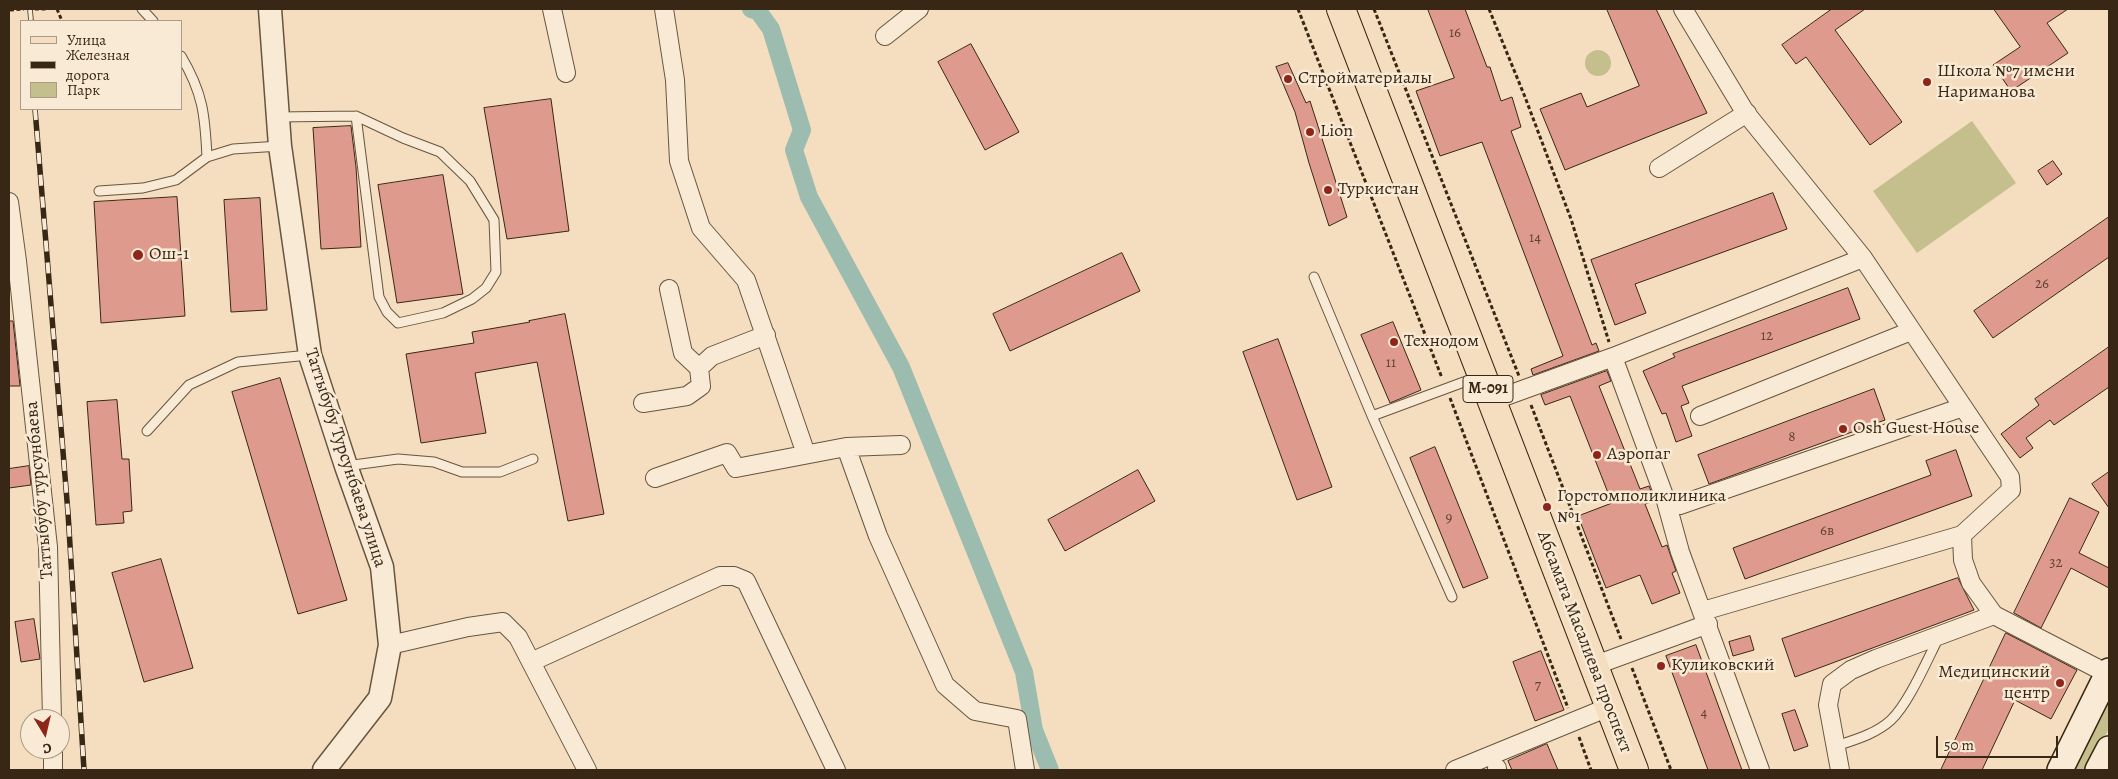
<!DOCTYPE html>
<html>
<head>
<meta charset="utf-8">
<style>
	body { margin:0 }
	#map { position:relative; width:2118px; height:779px; overflow:hidden; background:#f5debf; font-family:Alegreya,serif }
	canvas { display:block }
	.frame { position:absolute; inset:0; border:10px solid #382714; pointer-events:none }
	.legend { position:absolute; left:20px; top:20px; width:162px; height:90px; box-sizing:border-box; background:#f8ead5; border:1px solid #ab9c88; margin:0; padding:6px 9px; list-style:none; font-size:15px; color:#382714 }
	.legend li { display:flex; align-items:center; gap:10px; height:25px }
	.legend b { width:25px; border:1px solid #ab9c88 }
	.north { position:absolute; left:20px; top:709px; width:50px; height:50px; box-sizing:border-box; background:#f8ead5; border:1px solid #ab9c88; border-radius:50%; rotate:171deg; font-size:14px; font-weight:700; line-height:20px; text-align:center; color:#382714 }
	.north::after { content:''; display:block; margin:auto; width:18px; height:22px; background:#8f2418; clip-path:polygon(50% 0,100% 100%,50% 72%,0 100%) }
	.scale { position:absolute; left:1936px; top:736px; width:122px; height:22px; box-sizing:border-box; border:2px solid #382714; border-top:0; padding-left:6px; font-size:15px; line-height:18px; white-space:nowrap; color:#382714; -webkit-text-stroke:4px #f8ead5; paint-order:stroke }
</style>
</head>
<body>
<div id="map">
<canvas width="2118" height="779"></canvas>
<div class="frame"></div>
<ul class="legend">
<li><b style="height:6px;background:#f5debf"></b>Улица</li>
<li><b style="height:6px;background:#382714"></b>Железная дорога</li>
<li><b style="height:14px;background:#c4bf8c"></b>Парк</li>
</ul>
<div class="north">С</div>
<div class="scale">50 m</div>
</div>
<script>
const context = document.querySelector('canvas').getContext('2d');
context.lineJoin = 'round';
function fillPath(path, color) { context.fillStyle = color; context.fill(path, 'evenodd'); }
function strokePath(path, color, width, dash) { context.strokeStyle = color; context.lineWidth = width; context.lineCap = dash ? 'butt' : 'round'; context.setLineDash(dash || []); context.stroke(path); }
function write(font, color, halo, rows, align = 'center') {
  context.font = font + ' Alegreya,serif'; context.lineWidth = 5; context.setLineDash([]); context.textBaseline = 'middle'; context.strokeStyle = halo; context.fillStyle = color; for (const [text, x, y, turn = 0] of rows) {
    context.save(); context.translate(x, y); context.rotate((+turn || 0) * Math.PI / 180); context.textAlign = isNaN(turn) ? turn : align; if (halo) context.strokeText(text, 0, 0); context.fillText(text, 0, 0); context.restore();
  }
}
fillPath(new Path2D(`
	M1585 63a13 13 0 1 1 26 0a13 13 0 1 1-26 0Z
	M 1972,121 L 2016,183 L 1917,253 L 1873,191 Z
	M 2109,699 L 2109,728 L 2088,770 L 2074,770 Z`), '#c4bf8c');
strokePath(new Path2D(`
	M 751,9 L 758,11 L 771,29 L 802,130 L 794,150 L 809,197 L 901,367 L 1024,672 L 1034,730 L 1050,770`), '#9cbcaf', 18);
const building = new Path2D(`
	M 1428,9 L 1465,9 L 1487,67 L 1490,67 L 1501,101 L 1512,97 L 1521,127 L 1511,131 L 1592,345 L 1596,343 L 1599,351 L 1533,375 L 1531,369 L 1563,356 L 1482,142 L 1440,156 L 1416,91 L 1454,78 Z
	M 1607,9 L 1656,9 L 1707,113 L 1565,170 L 1540,109 L 1581,93 L 1587,107 L 1639,86 Z
	M 1832,9 L 1865,9 L 1835,30 L 1902,122 L 1870,145 L 1806,57 L 1796,64 L 1782,45 Z
	M 1994,9 L 2068,9 L 2047,23 L 2068,53 L 2011,91 L 1993,65 L 2020,47 Z
	M 971,44 L 1019,132 L 985,150 L 938,62 Z
	M 1288,63 L 1306,103 L 1310,101 L 1347,217 L 1329,226 L 1309,163 L 1295,112 L 1276,67 Z
	M 551,99 L 569,231 L 507,239 L 484,108 Z
	M 351,126 L 356,167 L 361,247 L 321,249 L 313,128 Z
	M 2053,161 L 2062,174 L 2047,185 L 2038,171 Z
	M 443,175 L 463,294 L 397,303 L 378,185 Z
	M 1773,193 L 1787,229 L 1635,284 L 1646,313 L 1615,325 L 1591,260 Z
	M 177,197 L 185,316 L 101,323 L 94,202 Z
	M 260,198 L 267,310 L 231,312 L 224,200 Z
	M 2109,217 L 2109,257 L 1993,338 L 1974,311 Z
	M 1122,253 L 1140,291 L 1010,351 L 993,314 Z
	M 1848,288 L 1860,319 L 1682,386 L 1689,403 L 1681,406 L 1692,436 L 1676,442 L 1666,413 L 1662,414 L 1643,371 L 1675,357 L 1673,354 Z
	M 565,314 L 604,514 L 568,521 L 537,362 L 475,373 L 486,433 L 421,443 L 406,354 L 474,343 L 472,332 L 530,322 L 529,321 Z
	M 9,321 L 13,321 L 20,386 L 9,386 Z
	M 1393,322 L 1421,390 L 1390,403 L 1361,335 Z
	M 1278,339 L 1332,487 L 1297,500 L 1243,352 Z
	M 2109,347 L 2109,387 L 2054,425 L 2050,420 L 2026,438 L 2033,448 L 2020,458 L 2001,434 L 2039,405 L 2035,399 Z
	M 1607,371 L 1611,381 L 1599,386 L 1640,489 L 1649,486 L 1655,501 L 1645,504 L 1662,547 L 1667,545 L 1676,571 L 1672,573 L 1680,593 L 1652,604 L 1640,575 L 1606,588 L 1578,516 L 1612,503 L 1570,396 L 1545,405 L 1541,395 Z
	M 280,378 L 347,600 L 298,614 L 232,392 Z
	M 1874,389 L 1885,420 L 1709,484 L 1698,455 Z
	M 117,400 L 122,459 L 129,459 L 132,511 L 123,512 L 124,523 L 96,525 L 87,402 Z
	M 1435,447 L 1488,578 L 1463,588 L 1410,458 Z
	M 1956,450 L 1972,496 L 1745,579 L 1733,548 L 1931,475 L 1926,461 Z
	M 29,466 L 31,485 L 9,488 L 9,469 Z
	M 1138,470 L 1155,501 L 1065,551 L 1048,520 Z
	M 2109,472 L 2109,508 L 2092,484 Z
	M 2070,498 L 2099,512 L 2079,553 L 2109,568 L 2109,588 L 2071,568 L 2041,628 L 2014,613 Z
	M 161,559 L 193,668 L 144,682 L 112,573 Z
	M 1958,578 L 1974,610 L 1795,677 L 1782,639 Z
	M 34,619 L 40,659 L 21,662 L 15,622 Z
	M 2006,633 L 2077,670 L 2051,719 L 2015,700 L 1982,770 L 1941,770 Z
	M 1750,636 L 1754,650 L 1733,656 L 1729,642 Z
	M 1696,645 L 1742,770 L 1708,770 L 1666,656 Z
	M 1541,651 L 1564,710 L 1535,721 L 1513,662 Z
	M 1795,710 L 1808,746 L 1794,751 L 1782,714 Z
	M 1547,744 L 1558,770 L 1512,770 L 1508,761 Z`);
fillPath(building, '#df9a8e');
strokePath(building, '#382714', 1);
const service = new Path2D(`
	M 142,9 L 153,21
	M 181,56 C 203,93 205,115 207,157
	M 278,117 L 356,116 L 403,138 L 440,152 L 470,181 L 494,220 L 496,272 L 486,288 L 472,299 L 443,313 L 398,323 L 387,312 L 379,297 L 356,116
	M 99,191 L 143,188 L 176,180 L 207,157 L 233,149 L 280,146
	M 1314,277 L 1372,416 L 1452,597
	M 1372,416 L 1480,376
	M 147,431 L 189,385 L 238,362 L 309,355
	M 346,466 L 398,459 L 434,462 L 462,472 L 500,472 L 533,459
	M 1836,746 C 1854,740 1876,734 1891,720 C 1909,703 1927,660 1939,637`);
const minor = new Path2D(`
	M 552,9 L 566,73
	M 664,9 L 675,80 L 679,161 L 701,228 L 746,280 L 806,454
	M 1683,9 L 1745,112 L 1863,258 L 2010,477 L 2011,490 L 1962,535 L 1963,560 L 1971,583 L 1994,615 L 2108,674
	M 885,36 L 919,9
	M 1659,168 L 1747,113
	M 9,202 L 17,261 L 48,547 L 52,719
	M 669,289 L 683,353 L 699,368
	M 1613,357 L 1666,501 L 1680,505 L 1963,407
	M 1492,401 L 1613,357 L 1863,258
	M 643,403 L 687,396 L 701,386 L 699,368 L 712,356 L 766,335
	M 1700,416 L 1911,331
	M 846,447 L 878,536 L 945,685 L 975,711 L 1017,719 L 1025,770
	M 655,478 L 727,453 L 736,468 L 846,447 L 901,445
	M 1666,501 L 1680,552 L 1760,770
	M 1703,611 L 1962,535
	M 390,645 L 468,627 L 503,622 L 518,637 L 587,770
	M 531,662 L 720,576 L 734,576 L 746,581 L 836,770
	M 1593,666 L 1708,624
	M 53,749 L 53,770
	M 1497,768 L 1497,770
	M 1455,770 L 1609,707
	M 1840,770 L 1828,705 L 1832,684 L 1851,670 L 1876,659 L 1994,615`);
const tertiary = new Path2D(`
	M 270,9 L 280,146 L 310,355 L 346,466 L 382,567 L 390,645 L 380,698 L 324,770`);
const secondary = new Path2D(`
	M 2060,770 L 2109,671
	M 2098,770 L 2109,749`);
const primary = new Path2D(`
	M 1341,9 L 1634,770`);
strokePath(service, '#67553f', 11);
strokePath(minor, '#67553f', 20);
strokePath(tertiary, '#67553f', 25);
strokePath(secondary, '#382714', 28);
strokePath(primary, '#382714', 30);
strokePath(new Path2D(`
	M 35,9 L 46,9
	M 57,9 L 62,21
	M 1298,9 L 1442,378
	M 1374,9 L 1519,376
	M 1489,9 L 1525,97 L 1571,219 L 1609,342
	M 10,10 L 24,9
	M 1450,398 L 1568,708
	M 1531,405 L 1621,639
	M 1632,668 L 1671,770
	M 1579,737 L 1591,770`), '#382714', 3, [4, 2.5]);
strokePath(service, '#f8ead5', 9);
strokePath(minor, '#f8ead5', 18);
strokePath(tertiary, '#f8ead5', 22);
strokePath(secondary, '#f8ead5', 25);
strokePath(primary, '#f5debf', 28);
const rail = new Path2D(`
	M 30,9 L 31,21
	M 35,109 L 68,513 L 84,770`);
strokePath(rail, '#382714', 5.5);
strokePath(rail, '#f8ead5', 4, [11]);
for (const [x, y, r, color] of [
	[1288,79,5,"#8f2418"],
	[1927,82,5,"#8f2418"],
	[1310,132,5,"#8f2418"],
	[1328,190,5,"#8f2418"],
	[138,255,6,"#8f2418"],
	[1394,342,5,"#8f2418"],
	[1843,429,5,"#8f2418"],
	[1597,455,5,"#8f2418"],
	[1547,507,5,"#8f2418"],
	[1661,666,5,"#8f2418"],
	[2060,683,5,"#8f2418"]
]) { const dot = new Path2D(); dot.arc(x, y, r, 0, 2 * Math.PI); context.fillStyle = color; context.fill(dot); strokePath(dot, '#f8ead5', 2); }
write('15px', '#624432', null, [
	["16",1455,33],
	["14",1535,238],
	["26",2042,284],
	["12",1767,336],
	["11",1391,363],
	["8",1792,437],
	["9",1449,518],
	["6в",1827,531],
	["32",2056,563],
	["7",1538,686],
	["4",1704,713]
]);
for (const [x, y, w] of [
	[1488,389,50]
]) { const box = new Path2D(); box.roundRect(x - w / 2, y - 13.5, w, 27, 4); context.fillStyle = '#f8ead5'; context.fill(box); strokePath(box, '#382714', 1); }
write('bold 16px', '#382714', null, [
	["М-091",1488,389]
]);
write('18px', '#382714', '#f8ead5', [
	["Школа №7 имени",1937,72],
	["Нариманова",1937,93],
	["Стройматериалы",1298,79],
	["Lion",1320,132],
	["Туркистан",1338,190],
	["Ош-1",149,255],
	["Технодом",1404,342],
	["Osh Guest House",1853,429],
	["Аэропаг",1607,455],
	["Горстомполиклиника",1557,497],
	["№1",1557,518],
	["Куликовский",1671,666],
	["Медицинский",2050,673,"right"],
	["центр",2050,694,"right"]
], 'left');
write('18px', '#382714', '#f8ead5', [
	["Таттыбубу Турсунбаева улица",345,458,72],
	["Таттыбубу турсунбаева",40,490,-95],
	["Абсамата Масалиева проспект",1584,642,69]
]);
</script>
</body>
</html>
